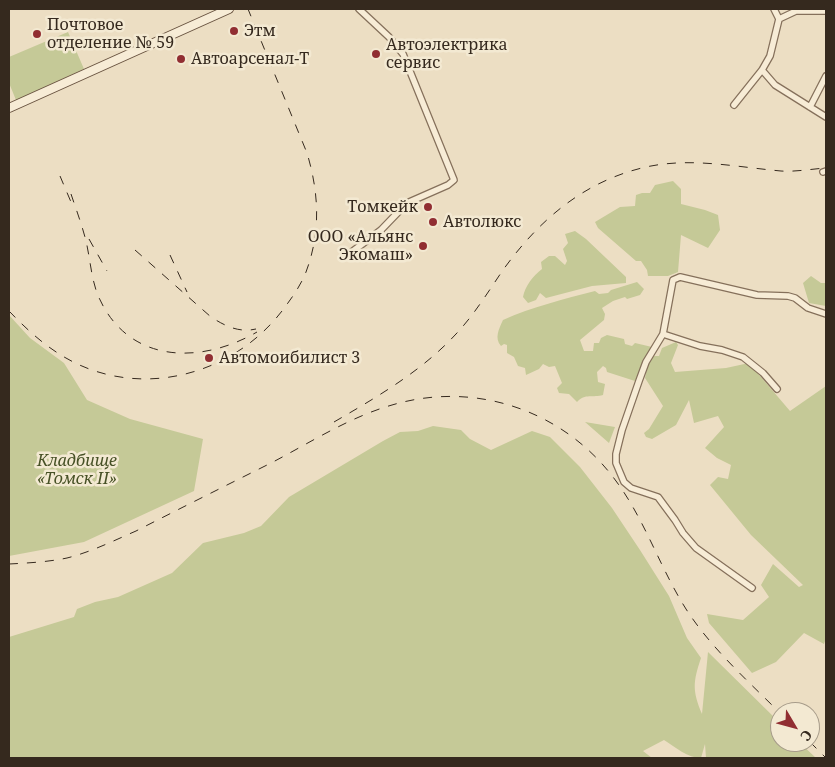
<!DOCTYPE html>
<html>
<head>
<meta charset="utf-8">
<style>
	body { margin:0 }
	#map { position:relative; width:835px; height:767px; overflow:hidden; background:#ecdec3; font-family:"Noto Serif",serif }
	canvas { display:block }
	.frame { position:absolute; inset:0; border:10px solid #35291e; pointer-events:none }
	.north { position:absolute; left:770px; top:702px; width:50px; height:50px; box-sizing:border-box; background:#f3e9d2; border:1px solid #a79c8a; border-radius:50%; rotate:127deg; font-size:14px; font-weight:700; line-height:20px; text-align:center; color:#35291e }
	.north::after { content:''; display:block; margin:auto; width:18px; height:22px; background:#912e32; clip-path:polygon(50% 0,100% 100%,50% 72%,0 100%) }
</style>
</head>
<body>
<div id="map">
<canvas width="835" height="767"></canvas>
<div class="frame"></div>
<div class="north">С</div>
</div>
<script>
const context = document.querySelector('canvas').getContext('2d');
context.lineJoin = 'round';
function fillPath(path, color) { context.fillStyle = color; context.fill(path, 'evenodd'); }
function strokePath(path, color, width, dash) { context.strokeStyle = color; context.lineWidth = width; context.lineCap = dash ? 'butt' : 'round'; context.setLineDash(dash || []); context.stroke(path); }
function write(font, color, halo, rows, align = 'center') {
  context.font = font + ' "Noto Serif",serif'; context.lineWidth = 5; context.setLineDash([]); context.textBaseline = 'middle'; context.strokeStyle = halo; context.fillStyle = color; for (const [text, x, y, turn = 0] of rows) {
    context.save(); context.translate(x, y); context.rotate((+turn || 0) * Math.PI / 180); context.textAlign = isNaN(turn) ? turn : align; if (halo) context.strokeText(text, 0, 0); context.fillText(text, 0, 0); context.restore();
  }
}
fillPath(new Path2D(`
	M 68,32 L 84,69 L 16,100 L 9,83 L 9,57 Z
	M 673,181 L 681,189 L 681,204 L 705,210 L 718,215 L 720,230 L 708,248 L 681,235 L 678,272 L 668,276 L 648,276 L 647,270 L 641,261 L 636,261 L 598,228 L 595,222 L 620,207 L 635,206 L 636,195 L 642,193 L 650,193 L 655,185 Z
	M 575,231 L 586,239 L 626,277 L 626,283 L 592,286 L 546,298 L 540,293 L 536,300 L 528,303 L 523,297 C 525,286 533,276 542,269 L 541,262 L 549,256 L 555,256 L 565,265 L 567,261 L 563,249 L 568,243 L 565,234 Z
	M 811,276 L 821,283 L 826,283 L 826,306 L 809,303 L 803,283 Z
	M 637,282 L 644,289 L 640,295 L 627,299 L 625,297 L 613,301 L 602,308 L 605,314 L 604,320 L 580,340 L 584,351 L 593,351 L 594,343 L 599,343 L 601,338 L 607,335 L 624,339 L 625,344 L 632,346 L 635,343 L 652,347 L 635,381 L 607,372 L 606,368 L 603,366 L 597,372 L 598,382 L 605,384 L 603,395 C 593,398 585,393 577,402 L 569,394 L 559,393 L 557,388 L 562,383 L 555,366 L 549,367 L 543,364 L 539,369 L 526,375 L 525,368 L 518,366 L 514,357 L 507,353 L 507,345 L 504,344 L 501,346 C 494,338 499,329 503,320 C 532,307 564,299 595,291 L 599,294 L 608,293 L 611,290 Z
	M 9,315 L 30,338 L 64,363 L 87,400 L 130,419 L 203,439 L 194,491 L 84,542 L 9,556 Z
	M 676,342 L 678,345 L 671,363 L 675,372 L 726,368 L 749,363 L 790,411 L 826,386 L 826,638 L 824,644 L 804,633 L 776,662 L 752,673 L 709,623 L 707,614 L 743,620 L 769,597 L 761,585 L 773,564 L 799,587 L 803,585 L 751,535 L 710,485 L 718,477 L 728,479 L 731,465 L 717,458 L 705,448 L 724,427 L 718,416 L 694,423 L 689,400 L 676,425 L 652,439 L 646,437 L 644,433 L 649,429 L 663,406 L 645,378 L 648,363 L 654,356 L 659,356 L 662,348 Z
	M 585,422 L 615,427 L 609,443 Z
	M 433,426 L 461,430 L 470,439 L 491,450 L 532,431 L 550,437 L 580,467 L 612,508 L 640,550 L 669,596 L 687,638 L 701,658 C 693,682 692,690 702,714 L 708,652 L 780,723 L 780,742 L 799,742 L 816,758 L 706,758 L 705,744 L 701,758 C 688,758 675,747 664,740 L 643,751 L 652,758 L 9,758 L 9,637 L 74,617 L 77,609 L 95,602 L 118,597 L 172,573 L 203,543 L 244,533 L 261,526 L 289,497 L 383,441 L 400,432 L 418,431 Z`), '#c5c997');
const street = new Path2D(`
	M 779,19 L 796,11 L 826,11
	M 762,70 L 775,85 L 826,117
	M 734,105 L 762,70 L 770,56 L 779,19 L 774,9
	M 810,107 L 826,76
	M 823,172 L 826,171
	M 349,254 L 381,230 L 407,203 L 448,185 L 454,180 L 403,54 L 389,37 L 359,9
	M 663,334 L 700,346 L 722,350 L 743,357 L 763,373 L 777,389
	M 752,588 L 696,548 L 683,533 L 675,520 L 658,497 L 631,488 L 624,482 L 616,463 L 616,454 L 622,430 L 639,381 L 646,362 L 663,334 L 673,280 L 680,277 L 757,295 L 788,296 L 795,298 L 808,308 L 826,314`);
const secondary = new Path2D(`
	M 9,108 L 229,9`);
strokePath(street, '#85705b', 8);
strokePath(secondary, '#67513e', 10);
strokePath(street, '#f7ecd6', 5.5);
strokePath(secondary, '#f7ecd6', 8);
strokePath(new Path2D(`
	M 60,176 L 71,202
	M 71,194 C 76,209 82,225 86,241 C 90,258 91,276 97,293 C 125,363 198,366 257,332
	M 89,239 L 107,271
	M 135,250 L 211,317 C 225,326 239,333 256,329
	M 170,255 L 187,292
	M 9,311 C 33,336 58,358 92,370 C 161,394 238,368 282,311 C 291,299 300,287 306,272 C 321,232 319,193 307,153 L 248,9
	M 334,422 C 377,397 422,371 456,334 C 474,315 488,292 503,270 C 539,220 584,181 646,167 C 691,157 736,167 781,171 C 796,172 811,169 826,168
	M 9,564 C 28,563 48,562 67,558 C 91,552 113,541 136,531 C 181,508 227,485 273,462 C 311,442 350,417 392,405 C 476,380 565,411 616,481 C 645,520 660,568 686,609 C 711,648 747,680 780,713
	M 810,742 L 826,758`), '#35291e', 1, [9, 9]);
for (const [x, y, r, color] of [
	[234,31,5,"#912e32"],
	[37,34,5,"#912e32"],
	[376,54,5,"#912e32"],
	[181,59,5,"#912e32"],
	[428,207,5,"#912e32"],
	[433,222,5,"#912e32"],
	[423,246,5,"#912e32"],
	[209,358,5,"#912e32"]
]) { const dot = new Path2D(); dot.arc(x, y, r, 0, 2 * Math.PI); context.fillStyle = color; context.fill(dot); strokePath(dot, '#f3e9d2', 2); }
write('16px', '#35291e', '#f3e9d2', [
	["Почтовое",47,25],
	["отделение № 59",47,43],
	["Этм",244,31],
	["Автоэлектрика",386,45],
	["сервис",386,63],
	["Автоарсенал-Т",191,59],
	["Томкейк",418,207,"right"],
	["Автолюкс",443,222],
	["ООО «Альянс",413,237,"right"],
	["Экомаш»",413,255,"right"],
	["Автомоибилист 3",219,358]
], 'left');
write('italic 16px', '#475126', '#f3e9d2', [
	["Кладбище",77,461],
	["«Томск II»",77,479]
]);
</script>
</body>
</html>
